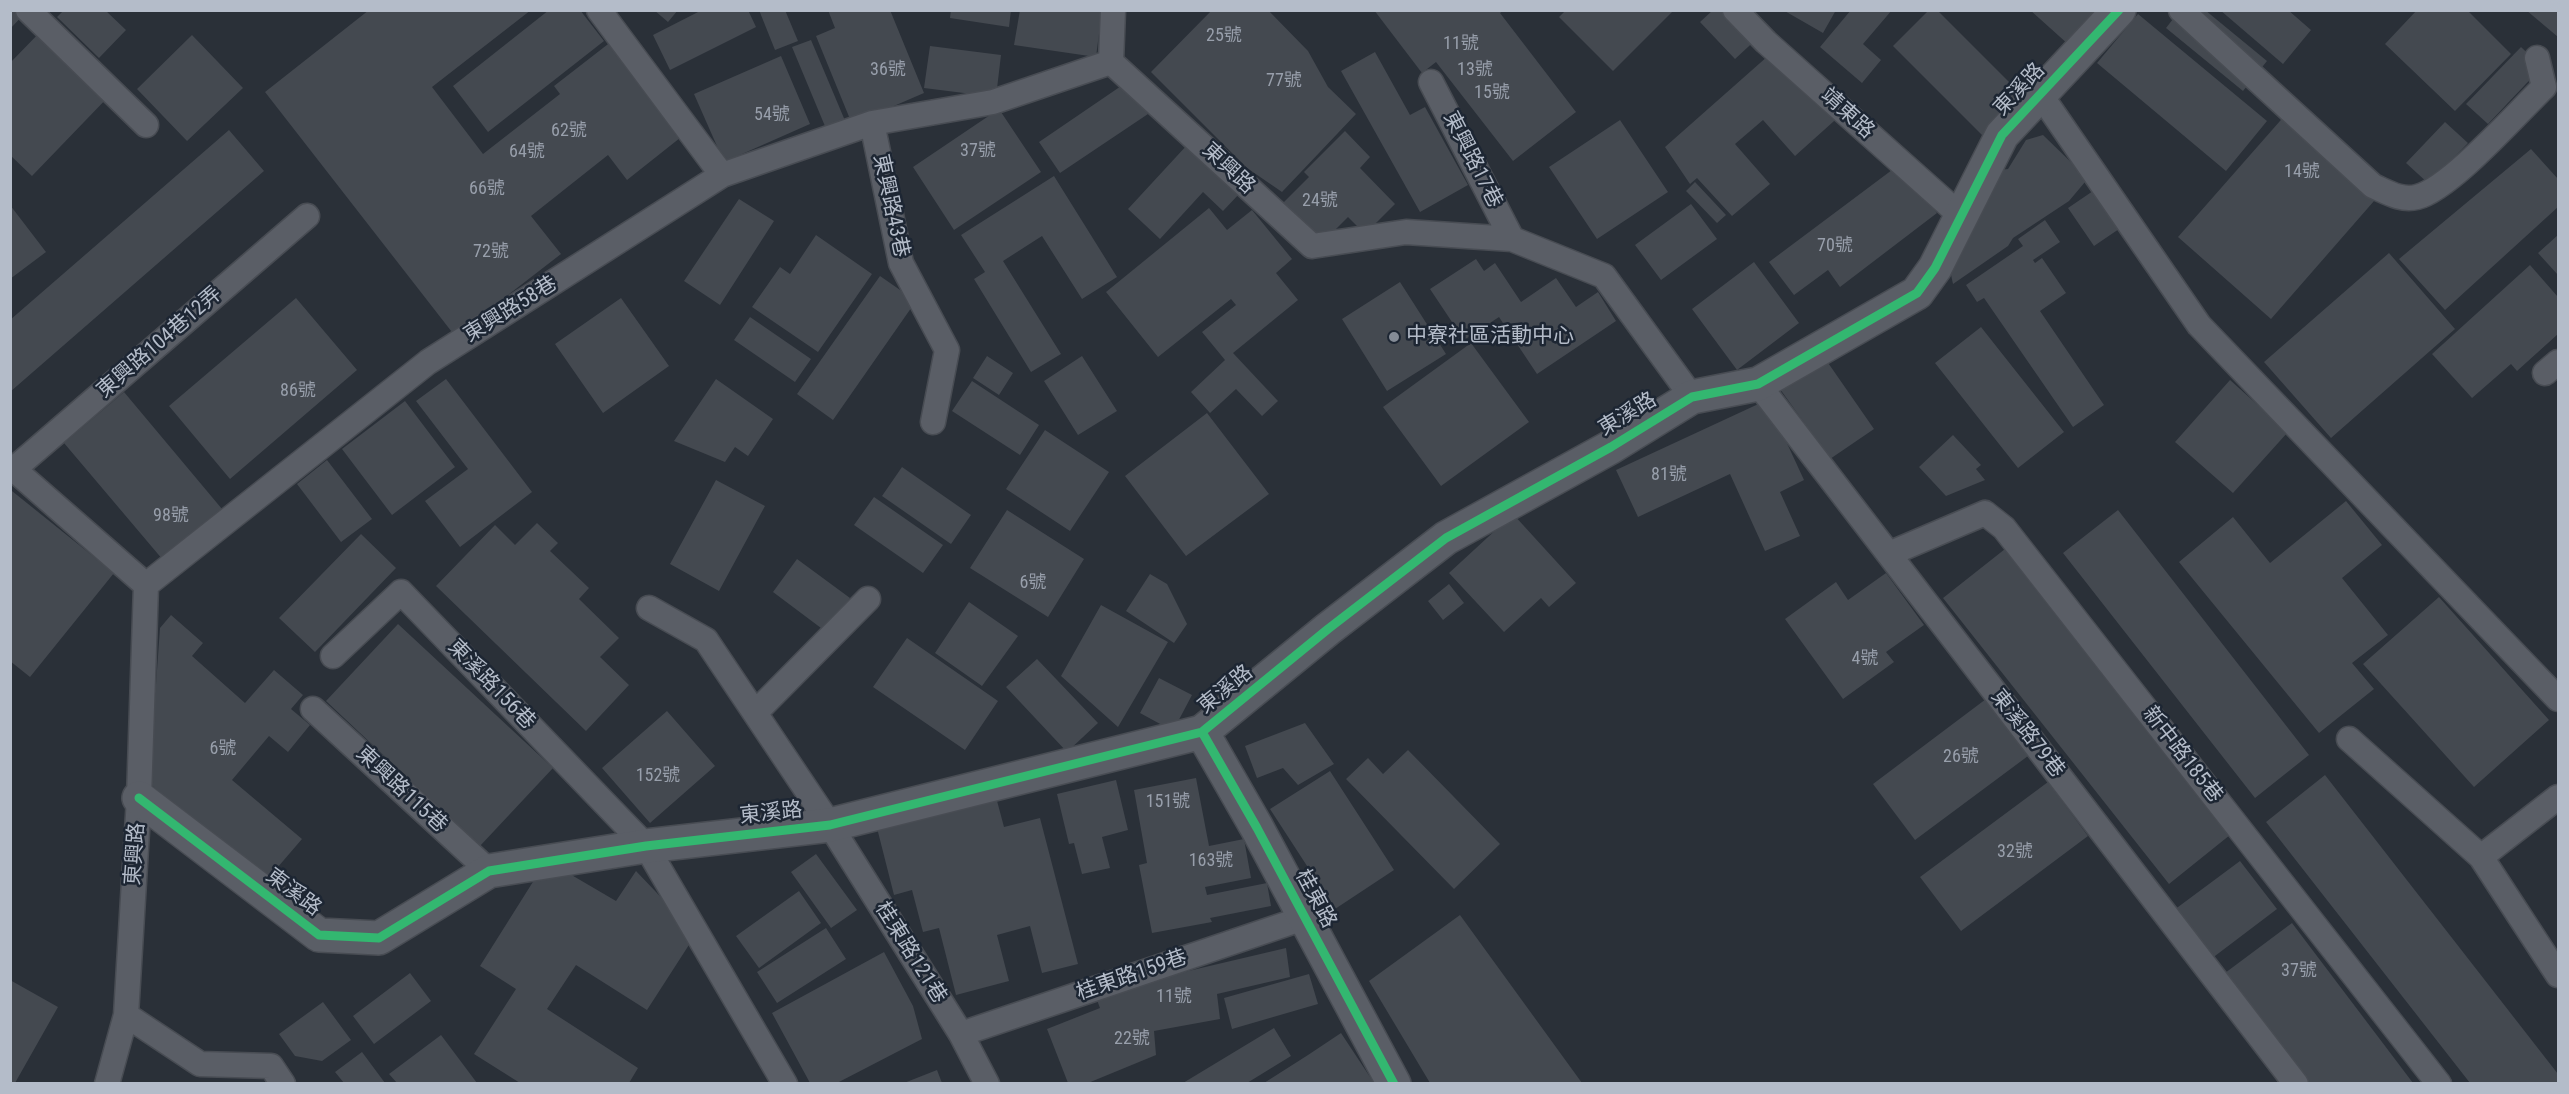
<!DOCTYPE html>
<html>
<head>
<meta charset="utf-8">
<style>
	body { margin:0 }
	#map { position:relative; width:2569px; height:1094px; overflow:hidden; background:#2a3038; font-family:"Roboto Condensed",sans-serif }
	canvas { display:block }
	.frame { position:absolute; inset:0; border:12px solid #b4bcc9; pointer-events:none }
</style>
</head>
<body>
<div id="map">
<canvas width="2569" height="1094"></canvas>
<div class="frame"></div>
</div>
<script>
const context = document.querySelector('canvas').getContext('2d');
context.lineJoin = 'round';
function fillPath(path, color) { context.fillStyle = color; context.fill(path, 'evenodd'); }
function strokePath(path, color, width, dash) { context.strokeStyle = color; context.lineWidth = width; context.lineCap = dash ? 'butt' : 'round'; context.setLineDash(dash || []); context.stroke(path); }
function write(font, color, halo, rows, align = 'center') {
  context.font = font + ' "Roboto Condensed","Noto Sans TC",sans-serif'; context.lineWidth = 5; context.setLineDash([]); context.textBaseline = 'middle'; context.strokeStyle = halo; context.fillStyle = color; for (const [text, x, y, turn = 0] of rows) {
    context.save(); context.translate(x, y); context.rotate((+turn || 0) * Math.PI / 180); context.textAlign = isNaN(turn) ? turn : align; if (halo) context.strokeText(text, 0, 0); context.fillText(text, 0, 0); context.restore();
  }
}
fillPath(new Path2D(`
	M 10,10 L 28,10 L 10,29 Z
	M 64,10 L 105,10 L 126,30 L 99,58 L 57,17 Z
	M 369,10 L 531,10 L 432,87 L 483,154 L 560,94 L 554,86 L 612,41 L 685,134 L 627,180 L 608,155 L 531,216 L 561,254 L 455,336 L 265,92 Z
	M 549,10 L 580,10 L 604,41 L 488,132 L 453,86 Z
	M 654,10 L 678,10 L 668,22 Z
	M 702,10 L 748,10 L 756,27 L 670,70 L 653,35 Z
	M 759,10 L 785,10 L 798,41 L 775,50 Z
	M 828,10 L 890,10 L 924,93 L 852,124 L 816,36 L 835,28 Z
	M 951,10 L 1011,10 L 1009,27 L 950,18 Z
	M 1020,10 L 1102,10 L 1096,57 L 1014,45 Z
	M 1212,10 L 1268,10 L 1308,51 L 1328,87 L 1356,114 L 1282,192 L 1247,168 L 1151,72 Z
	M 1374,10 L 1504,10 L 1500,13 L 1576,112 L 1513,161 L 1436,62 L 1422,73 Z
	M 1566,10 L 1674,10 L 1613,71 L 1559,17 Z
	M 1713,10 L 1738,10 L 1761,35 L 1735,59 L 1700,22 Z
	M 1783,10 L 1836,10 L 1823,33 Z
	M 1851,10 L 1892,10 L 1863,44 L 1881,60 L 1862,83 L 1820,47 Z
	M 1929,10 L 1937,10 L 2022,95 L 1982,135 L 1893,46 Z
	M 2030,10 L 2100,10 L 2069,45 Z
	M 2180,10 L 2205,10 L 2267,61 L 2243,91 L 2166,28 Z
	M 2220,10 L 2288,10 L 2311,30 L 2283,64 Z
	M 2417,10 L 2467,10 L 2511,54 L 2455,111 L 2385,44 Z
	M 2526,10 L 2558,10 L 2558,37 Z
	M 2138,14 L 2267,121 L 2226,171 L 2097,63 Z
	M 43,29 L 111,94 L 32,176 L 10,155 L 10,63 Z
	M 192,35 L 243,88 L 187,141 L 137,89 Z
	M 811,40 L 846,123 L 827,131 L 792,47 Z
	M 930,46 L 1001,55 L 996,97 L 924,88 Z
	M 2521,47 L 2542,67 L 2488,124 L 2466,104 Z
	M 1777,48 L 1843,113 L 1795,156 L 1763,120 L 1735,144 L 1770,184 L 1732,216 L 1697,178 L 1690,184 L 1665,147 Z
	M 1375,52 L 1410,115 L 1425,107 L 1468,185 L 1420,212 L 1341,71 Z
	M 781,56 L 810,124 L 724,162 L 694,94 Z
	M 1127,82 L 1148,114 L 1060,173 L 1039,142 Z
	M 999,109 L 1041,172 L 954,230 L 913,167 Z
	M 2287,113 L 2381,193 L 2271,319 L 2178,237 Z
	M 1620,120 L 1668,192 L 1597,239 L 1549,167 Z
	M 2445,122 L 2468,143 L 2429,184 L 2406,163 Z
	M 229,130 L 264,171 L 10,392 L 10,320 Z
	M 1345,131 L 1370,157 L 1360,168 L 1395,204 L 1365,234 L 1348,217 L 1322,243 L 1283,203 L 1309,177 L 1304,172 Z
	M 2043,135 L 2076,167 L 2085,182 L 2069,201 L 2013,238 L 2008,246 L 1953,284 L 1950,270 L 2000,170 L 2008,169 L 2026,140 Z
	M 1188,144 L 1240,193 L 1223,211 L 1203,192 L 1160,239 L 1128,209 Z
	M 2531,149 L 2558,179 L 2558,207 L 2445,310 L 2399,259 Z
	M 1900,164 L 1937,213 L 1840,287 L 1828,270 L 1794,295 L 1769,262 Z
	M 1054,176 L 1117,277 L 1082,299 L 1042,236 L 1003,261 L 1061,354 L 1031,372 L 974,279 L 985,272 L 961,235 Z
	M 1695,182 L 1726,215 L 1717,223 L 1686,191 Z
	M 2093,191 L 2119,229 L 2094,246 L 2068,208 Z
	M 739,199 L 774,221 L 720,305 L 684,281 Z
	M 1691,204 L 1717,239 L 1661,280 L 1635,245 Z
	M 10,205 L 46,252 L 10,279 Z
	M 1209,208 L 1227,230 L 1252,210 L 1292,259 L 1276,273 L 1298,300 L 1233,353 L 1278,401 L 1262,416 L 1236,389 L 1210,413 L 1191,392 L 1225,360 L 1202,332 L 1236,305 L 1231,299 L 1158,357 L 1106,292 Z
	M 2045,220 L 2060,242 L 2033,260 L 2035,263 L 2042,258 L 2066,293 L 2040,311 L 2104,405 L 2073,427 L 1984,298 L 1977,302 L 1966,285 L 2023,246 L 2018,239 Z
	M 816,235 L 872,274 L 818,352 L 752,307 L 780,267 L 790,274 Z
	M 2558,235 L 2558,275 L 2538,253 Z
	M 2389,253 L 2455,329 L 2331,438 L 2264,362 Z
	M 1476,259 L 1484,271 L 1495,263 L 1521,302 L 1556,278 L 1576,307 L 1598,292 L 1616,321 L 1537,374 L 1499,317 L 1464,340 L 1430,289 Z
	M 1754,262 L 1799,323 L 1737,370 L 1692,309 Z
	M 2530,265 L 2558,297 L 2558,334 L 2517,371 L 2511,364 L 2472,398 L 2432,354 Z
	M 880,276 L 916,301 L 833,420 L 797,394 Z
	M 1400,282 L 1446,354 L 1387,391 L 1342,319 Z
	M 296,298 L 357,370 L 230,479 L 169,406 Z
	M 621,298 L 669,366 L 603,413 L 555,344 Z
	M 750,317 L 811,359 L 795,382 L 734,340 Z
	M 1981,327 L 2064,432 L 2018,468 L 1935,363 Z
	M 1471,343 L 1529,422 L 1441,486 L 1383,407 Z
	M 987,356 L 1013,373 L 999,395 L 973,378 Z
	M 1082,356 L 1117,411 L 1078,435 L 1044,381 Z
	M 1824,357 L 1874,429 L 1830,459 L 1780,389 Z
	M 446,379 L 532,492 L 460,547 L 425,501 L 468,469 L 416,401 Z
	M 716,379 L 773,419 L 748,456 L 735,447 L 725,462 L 674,441 Z
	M 2230,380 L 2288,432 L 2233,493 L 2175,442 Z
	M 972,381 L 1039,425 L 1020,455 L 952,411 Z
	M 124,392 L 222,509 L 163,560 L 64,443 Z
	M 1767,400 L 1804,480 L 1780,492 L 1800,536 L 1765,551 L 1730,474 L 1638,517 L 1616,470 Z
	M 405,401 L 455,467 L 392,515 L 342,449 Z
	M 1207,413 L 1269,494 L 1186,556 L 1125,476 Z
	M 1045,430 L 1109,472 L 1070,531 L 1006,489 Z
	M 1953,435 L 1981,465 L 1976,469 L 1985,480 L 1946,496 L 1919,467 Z
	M 327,460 L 372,519 L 341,542 L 297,484 Z
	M 902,467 L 971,515 L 951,544 L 882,496 Z
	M 716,480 L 765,506 L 719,591 L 670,564 Z
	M 12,491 L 114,573 L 30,677 L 10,661 Z
	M 874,497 L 943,545 L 923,573 L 854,525 Z
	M 2346,501 L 2382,545 L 2342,578 L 2388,635 L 2352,663 L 2374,689 L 2319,733 L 2179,562 L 2233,517 L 2270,563 Z
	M 1007,510 L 1084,559 L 1048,617 L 970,568 Z
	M 2118,510 L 2309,755 L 2255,798 L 2063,553 Z
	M 1513,514 L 1576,583 L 1549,607 L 1541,598 L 1504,632 L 1449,573 Z
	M 537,523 L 558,543 L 550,551 L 589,588 L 579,599 L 619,638 L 600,657 L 629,685 L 586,731 L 436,586 L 495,525 L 515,545 Z
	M 361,534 L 396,568 L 315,652 L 279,618 Z
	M 2005,549 L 2230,835 L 2169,884 L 1943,598 Z
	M 797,559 L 850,598 L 825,631 L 773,592 Z
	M 1886,573 L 1924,625 L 1886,652 L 1894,662 L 1843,699 L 1785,619 L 1836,582 L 1848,600 Z
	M 1150,574 L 1167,584 L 1187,624 L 1174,643 L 1126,611 Z
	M 1449,584 L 1464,603 L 1443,620 L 1428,601 Z
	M 2439,597 L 2549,720 L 2474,787 L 2363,664 Z
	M 969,602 L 1018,636 L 982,686 L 935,653 Z
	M 1101,605 L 1168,642 L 1118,727 L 1061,676 Z
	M 171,615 L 203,643 L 192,656 L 245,703 L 274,670 L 303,695 L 291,709 L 310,725 L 288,752 L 269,736 L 232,780 L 302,839 L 265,882 L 149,783 L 160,628 Z
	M 398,624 L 553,768 L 480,846 L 326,701 Z
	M 907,638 L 998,701 L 965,750 L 873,687 Z
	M 1037,659 L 1098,723 L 1067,752 L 1006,687 Z
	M 1159,678 L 1192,695 L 1173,731 L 1140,713 Z
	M 1986,699 L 2028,756 L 1915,840 L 1873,784 Z
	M 667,711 L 715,766 L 650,823 L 602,768 Z
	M 1305,723 L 1334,764 L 1298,785 L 1283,768 L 1257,778 L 1245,746 Z
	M 1408,750 L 1500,844 L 1454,889 L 1346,779 L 1368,758 L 1383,774 Z
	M 1330,771 L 1394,870 L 1335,909 L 1270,809 Z
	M 2325,775 L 2558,1074 L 2558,1083 L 2470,1083 L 2266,822 Z
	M 1196,778 L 1209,846 L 1244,839 L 1251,878 L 1205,887 L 1207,895 L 1267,883 L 1271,906 L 1210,918 L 1212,922 L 1152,933 L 1139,865 L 1147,863 L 1134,790 Z
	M 1116,780 L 1128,830 L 1102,837 L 1110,868 L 1082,874 L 1074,843 L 1069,844 L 1057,794 Z
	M 2048,782 L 2088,836 L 1961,931 L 1920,877 Z
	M 996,797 L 1004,827 L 1040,818 L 1078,964 L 1042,973 L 1030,926 L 997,935 L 1009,981 L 956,995 L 939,928 L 923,932 L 912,890 L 894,895 L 877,828 Z
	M 816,854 L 857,910 L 831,928 L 791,872 Z
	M 2240,861 L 2277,909 L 2211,959 L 2174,910 Z
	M 563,870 L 616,901 L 636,871 L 696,934 L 647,1010 L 576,965 L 547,1009 L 638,1068 L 629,1083 L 520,1083 L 474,1054 L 516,989 L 480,966 L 536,877 Z
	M 799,891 L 821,923 L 759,968 L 736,936 Z
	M 1460,915 L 1582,1083 L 1430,1083 L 1369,981 Z
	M 2292,923 L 2413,1083 L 2308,1083 L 2225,973 Z
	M 826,928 L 846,959 L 777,1003 L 757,972 Z
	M 1286,948 L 1290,977 L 1217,994 L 1220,1019 L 1154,1031 L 1156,1055 L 1088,1083 L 1068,1083 L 1047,1029 L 1100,1008 L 1097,1000 L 1150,980 Z
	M 884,952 L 913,1006 L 922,1039 L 837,1083 L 810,1083 L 772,1013 Z
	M 410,973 L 431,1001 L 374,1044 L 353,1016 Z
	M 1309,974 L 1318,1004 L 1232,1029 L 1224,998 Z
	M 10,980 L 58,1007 L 15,1083 L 10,1083 Z
	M 323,1002 L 351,1040 L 322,1061 L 295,1056 L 279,1034 Z
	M 1274,1028 L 1291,1056 L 1247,1083 L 1183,1083 Z
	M 1341,1033 L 1374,1083 L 1264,1083 L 1308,1055 Z
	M 441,1035 L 477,1083 L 397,1083 L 389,1074 Z
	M 362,1052 L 385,1083 L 344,1083 L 335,1072 Z
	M 937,1070 L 942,1083 L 904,1083 Z`), '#444950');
const service = new Path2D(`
	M 28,10 L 146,125
	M 1735,10 L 1766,42 L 1961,216
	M 2181,10 L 2373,186 C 2387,192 2401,201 2417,197 C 2450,189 2517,113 2544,87 L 2537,58
	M 1111,62 L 1113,10
	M 1431,82 L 1512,239
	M 2040,94 L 2199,325 L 2558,699
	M 872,123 L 901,263 L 947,350 L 933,422
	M 722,175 L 872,123 L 993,102 L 1111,62 L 1312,246 L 1406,232 L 1512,239 L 1604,276 L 1692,397
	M 2545,373 L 2558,362
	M 1758,384 L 2296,1084
	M 10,466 L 146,585
	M 14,469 L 307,216
	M 1889,554 L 1985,513 L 2004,528 L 2439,1084
	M 146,585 L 428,362 L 722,175 L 599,10
	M 649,608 L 706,640 L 830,825 L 961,1034 L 987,1084
	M 333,656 L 401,592 L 646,846 L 785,1084
	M 313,709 L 489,871
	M 755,713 L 868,599
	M 2349,739 L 2481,857 L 2558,797
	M 2481,857 L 2558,975
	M 126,1015 L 200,1064 L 271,1066 L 283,1084
	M 961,1034 L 1304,918
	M 107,1084 L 126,1015 L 139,798 L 146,585`);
const minor = new Path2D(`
	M 1202,732 L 1257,828 L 1394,1084
	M 139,798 L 319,935 L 379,938 L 489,871 L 646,846 L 830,825 L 1202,732 L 1328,629 L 1446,538 L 1611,447 L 1692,397 L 1758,384 L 1917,293 L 1935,268 L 2002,135 L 2119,10`);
strokePath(service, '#484c53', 27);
strokePath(minor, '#484c53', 36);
strokePath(service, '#5a5e66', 24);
strokePath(minor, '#5a5e66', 33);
strokePath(new Path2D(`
	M 1202,732 L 1257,828 L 1394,1084
	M 139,798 L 319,935 L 379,938 L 489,871 L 646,846 L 830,825 L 1202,732 L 1328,629 L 1446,538 L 1611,447 L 1692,397 L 1758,384 L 1917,293 L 1935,268 L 2002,135 L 2119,10`), '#33b770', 9);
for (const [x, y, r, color] of [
	[1394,337,6,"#848b96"]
]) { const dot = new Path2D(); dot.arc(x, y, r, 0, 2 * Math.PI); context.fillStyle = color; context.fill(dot); strokePath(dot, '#1d2633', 2); }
write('18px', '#989fab', null, [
	["25號",1224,36],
	["11號",1461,44],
	["36號",888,70],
	["13號",1475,70],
	["77號",1284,81],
	["15號",1492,93],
	["54號",772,115],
	["62號",569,131],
	["37號",978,151],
	["64號",527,152],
	["14號",2302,172],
	["66號",487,189],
	["24號",1320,201],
	["70號",1835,246],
	["72號",491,252],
	["86號",298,391],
	["81號",1669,475],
	["98號",171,516],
	["6號",1033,583],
	["4號",1865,659],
	["6號",223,749],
	["26號",1961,757],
	["152號",658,776],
	["151號",1168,802],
	["32號",2015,852],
	["163號",1211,861],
	["37號",2299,971],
	["11號",1174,997],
	["22號",1132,1039]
]);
write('21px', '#b4bcc9', '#1d2633', [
	["東溪路",2020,90,-47],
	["靖東路",1847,114,42],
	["東興路17巷",1472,160,63],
	["東興路",1228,169,43],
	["東興路43巷",890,206,78],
	["東興路58巷",511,310,-32],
	["東興路104巷12弄",160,343,-41],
	["東溪路",1628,415,-31],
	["東溪路156巷",491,685,46],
	["東溪路",1226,690,-39],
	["東溪路79巷",2027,734,52],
	["新中路185巷",2182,755,52],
	["東興路115巷",401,790,43],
	["東溪路",771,814,-6],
	["東興路",136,854,-86],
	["東溪路",293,893,37],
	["桂東路",1315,899,62],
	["桂東路121巷",910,953,58],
	["桂東路159巷",1132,976,-19]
]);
write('21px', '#b4bcc9', '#1d2633', [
	["中寮社區活動中心",1406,337]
], 'left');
</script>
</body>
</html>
